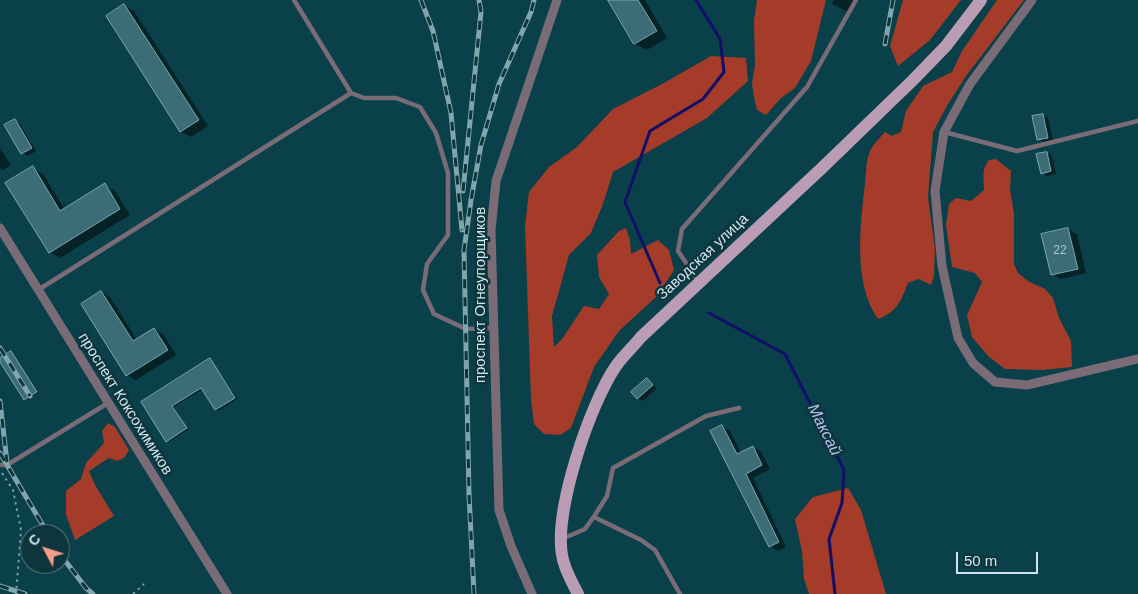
<!DOCTYPE html>
<html>
<head>
<meta charset="utf-8">
<style>
	body { margin:0 }
	#map { position:relative; width:1138px; height:594px; overflow:hidden; background:#0a404a; font-family:Helvetica,sans-serif }
	canvas { display:block }
	.north { position:absolute; left:20px; top:524px; width:50px; height:50px; box-sizing:border-box; background:#0e343c; border:1px solid #5b7c83; border-radius:50%; rotate:310deg; font-size:14px; font-weight:700; line-height:20px; text-align:center; color:#cfe8ee }
	.north::after { content:''; display:block; margin:auto; width:18px; height:22px; background:#f49d8b; clip-path:polygon(50% 0,100% 100%,50% 72%,0 100%) }
	.scale { position:absolute; left:956px; top:552px; width:82px; height:22px; box-sizing:border-box; border:2px solid #cfe8ee; border-top:0; padding-left:6px; font-size:15px; line-height:18px; white-space:nowrap; color:#cfe8ee; -webkit-text-stroke:4px #0e343c; paint-order:stroke }
</style>
</head>
<body>
<div id="map">
<canvas width="1138" height="594"></canvas>
<div class="north">С</div>
<div class="scale">50 m</div>
</div>
<script>
const context = document.querySelector('canvas').getContext('2d');
context.lineJoin = 'round';
function fillPath(path, color) { context.fillStyle = color; context.fill(path, 'evenodd'); }
function strokePath(path, color, width, dash) { context.strokeStyle = color; context.lineWidth = width; context.lineCap = dash ? 'butt' : 'round'; context.setLineDash(dash || []); context.stroke(path); }
function write(font, color, halo, rows, align = 'center') {
  context.font = font + ' Helvetica,sans-serif'; context.lineWidth = 5; context.setLineDash([]); context.textBaseline = 'middle'; context.strokeStyle = halo; context.fillStyle = color; for (const [text, x, y, turn = 0] of rows) {
    context.save(); context.translate(x, y); context.rotate((+turn || 0) * Math.PI / 180); context.textAlign = isNaN(turn) ? turn : align; if (halo) context.strokeText(text, 0, 0); context.fillText(text, 0, 0); context.restore();
  }
}
fillPath(new Path2D(`
	M 757,0 L 826,0 L 811,61 L 795,88 L 781,98 L 766,115 L 757,110 L 754,97 L 752,83 L 755,65 L 754,21 Z
	M 903,0 L 961,0 L 930,40 L 898,66 L 890,46 Z
	M 997,0 L 1024,0 L 966,76 L 948,104 L 933,132 L 928,197 L 935,249 L 934,276 L 931,285 L 919,279 L 908,283 C 901,301 897,312 878,319 C 853,284 860,225 865,184 C 866,174 866,163 869,154 C 871,146 880,138 885,132 L 892,136 L 901,132 L 906,111 L 923,86 L 952,72 L 962,51 Z
	M 711,56 L 746,58 L 748,81 L 707,118 L 613,172 L 603,204 L 591,233 L 569,255 L 552,316 L 554,347 L 562,339 L 584,306 L 599,309 L 609,294 L 599,277 L 597,255 L 619,231 L 626,228 L 630,240 L 631,254 L 658,240 L 669,250 L 674,270 L 656,297 L 619,331 L 594,367 L 571,428 L 560,435 L 544,434 L 534,424 L 531,399 L 525,226 L 529,192 L 549,167 L 577,147 L 613,109 L 664,83 Z
	M 996,159 L 1011,171 L 1010,189 L 1014,214 L 1014,264 L 1018,273 L 1028,281 L 1045,289 L 1053,298 L 1059,318 L 1071,341 L 1072,367 L 1042,370 L 1005,369 L 988,356 L 972,337 L 967,315 L 982,282 L 975,273 L 952,267 L 946,225 L 949,204 L 956,198 L 971,201 L 984,190 C 984,178 981,170 989,160 Z
	M 108,423 L 115,427 L 129,450 L 124,458 L 117,461 L 109,458 L 89,471 L 95,485 L 114,516 L 75,540 L 66,515 L 66,491 L 81,479 L 86,463 L 104,443 L 102,431 Z
	M 848,488 L 861,510 L 886,594 L 809,594 L 804,579 L 802,551 L 795,519 L 813,497 Z`), '#a53c29');
fillPath(new Path2D(`
	M 609,0 L 645,0 L 667,38 L 647,50 L 635,44 Z
	M 834,0 L 857,0 L 850,13 L 832,4 Z
	M 124,6 L 134,11 L 208,126 L 191,137 L 181,132 L 108,16 Z
	M 1043,115 L 1048,118 L 1053,140 L 1043,142 L 1038,139 Z
	M 15,121 L 20,124 L 36,151 L 28,156 L 22,153 Z
	M 0,148 L 11,165 L 3,170 L 0,168 Z
	M 1047,153 L 1052,156 L 1056,174 L 1047,176 L 1042,173 Z
	M 33,168 L 43,174 L 65,210 L 105,185 L 115,191 L 130,215 L 60,258 L 49,252 Z
	M 1068,229 L 1077,234 L 1086,273 L 1061,279 L 1052,274 L 1043,235 Z
	M 101,292 L 110,297 L 137,340 L 154,329 L 163,334 L 176,355 L 136,380 L 127,375 L 83,304 Z
	M 11,353 L 38,393 L 27,400 L 25,399 Z
	M 210,359 L 237,399 L 218,411 L 203,389 L 174,407 L 188,430 L 169,442 L 143,402 Z
	M 647,380 L 657,388 L 643,401 L 638,398 Z
	M 722,426 L 730,431 L 741,453 L 753,447 L 761,452 L 770,469 L 753,478 L 786,547 L 778,551 L 770,546 Z`), '#0007');
strokePath(new Path2D(`
	M 660,283 L 625,202 L 650,131 L 703,99 L 724,72 L 720,39 L 696,0
	M 709,313 L 785,354 L 844,470 L 842,503 L 829,539 L 835,594`), '#140f66', 3);
const building = new Path2D(`
	M 608,0 L 638,0 L 657,31 L 634,44 Z
	M 124,4 L 199,120 L 180,132 L 106,16 Z
	M 1043,114 L 1048,138 L 1037,140 L 1032,116 Z
	M 15,119 L 32,148 L 21,154 L 4,125 Z
	M 1047,152 L 1051,171 L 1041,174 L 1036,154 Z
	M 33,166 L 60,211 L 105,183 L 120,209 L 49,253 L 5,183 Z
	M 1068,228 L 1078,269 L 1051,275 L 1041,234 Z
	M 101,291 L 133,341 L 154,328 L 168,350 L 126,376 L 81,304 Z
	M 11,351 L 37,392 L 24,400 L 0,362 L 0,358 Z
	M 210,358 L 235,398 L 215,410 L 201,388 L 172,406 L 187,428 L 166,442 L 141,402 Z
	M 647,378 L 653,385 L 637,399 L 631,392 Z
	M 722,425 L 737,454 L 753,446 L 762,465 L 746,474 L 779,542 L 769,547 L 710,431 Z`);
fillPath(building, '#3c6d77');
strokePath(building, '#77a8b3', 1);
strokePath(new Path2D(`
	M 2,473 L 13,490 L 21,530 L 16,594
	M 133,594 L 144,584`), '#769ca4', 2, [2.5, 4]);
strokePath(new Path2D(`
	M 294,0 L 351,93 L 364,98 L 396,98 L 420,107 L 436,133 L 448,173 L 448,235 L 427,264 L 423,290 L 434,314 L 466,329 L 493,328
	M 944,132 L 1017,151 L 1138,121
	M 699,282 L 678,251 L 682,229 L 807,87 L 856,0
	M 38,290 L 351,93
	M 0,465 L 7,465 L 108,403
	M 594,517 L 641,540 L 655,550 L 680,594
	M 562,539 L 585,529 L 595,515 L 607,496 L 613,468 L 706,416 L 739,408`), '#7a6c77', 4.5);
strokePath(new Path2D(`
	M 1032,0 L 970,84 L 944,132 L 935,191 L 942,266 L 958,338 L 973,363 L 995,382 L 1027,385 L 1138,359
	M 0,228 L 227,594
	M 532,594 L 511,546 L 499,510 L 491,230 L 496,181 L 557,0`), '#7a6c77', 9);
strokePath(new Path2D(`
	M 578,594 C 572,582 564,569 562,555 C 554,510 590,404 616,366 C 623,356 633,347 641,337 L 823,167 L 913,80 L 946,46 L 981,0`), '#ba9db4', 12);
const rail = new Path2D(`
	M 421,0 L 433,31 L 451,113 L 462,230
	M 885,44 L 893,0
	M 463,191 L 481,12 L 479,0
	M 0,348 L 30,396
	M 0,401 L 7,462
	M 0,453 L 48,534
	M 60,554 L 86,588 L 93,594
	M 0,586 L 25,594
	M 474,594 L 469,494 L 464,250 L 471,200 L 481,145 L 499,84 L 531,12 L 534,0`);
strokePath(rail, '#81a5ad', 5);
strokePath(rail, '#0e343c', 3, [9]);
write('12px', '#aac9d0', null, [
	["22",1060,251]
]);
write('15px', '#cfe8ee', '#0e343c', [
	["Заводская улица",703,257,-43],
	["проспект Огнеупорщиков",481,295,-90],
	["проспект Коксохимиков",125,404,58]
]);
write('italic 16px', '#b6c3f3', '#0e343c', [
	["Максай",824,430,63]
]);
</script>
</body>
</html>
